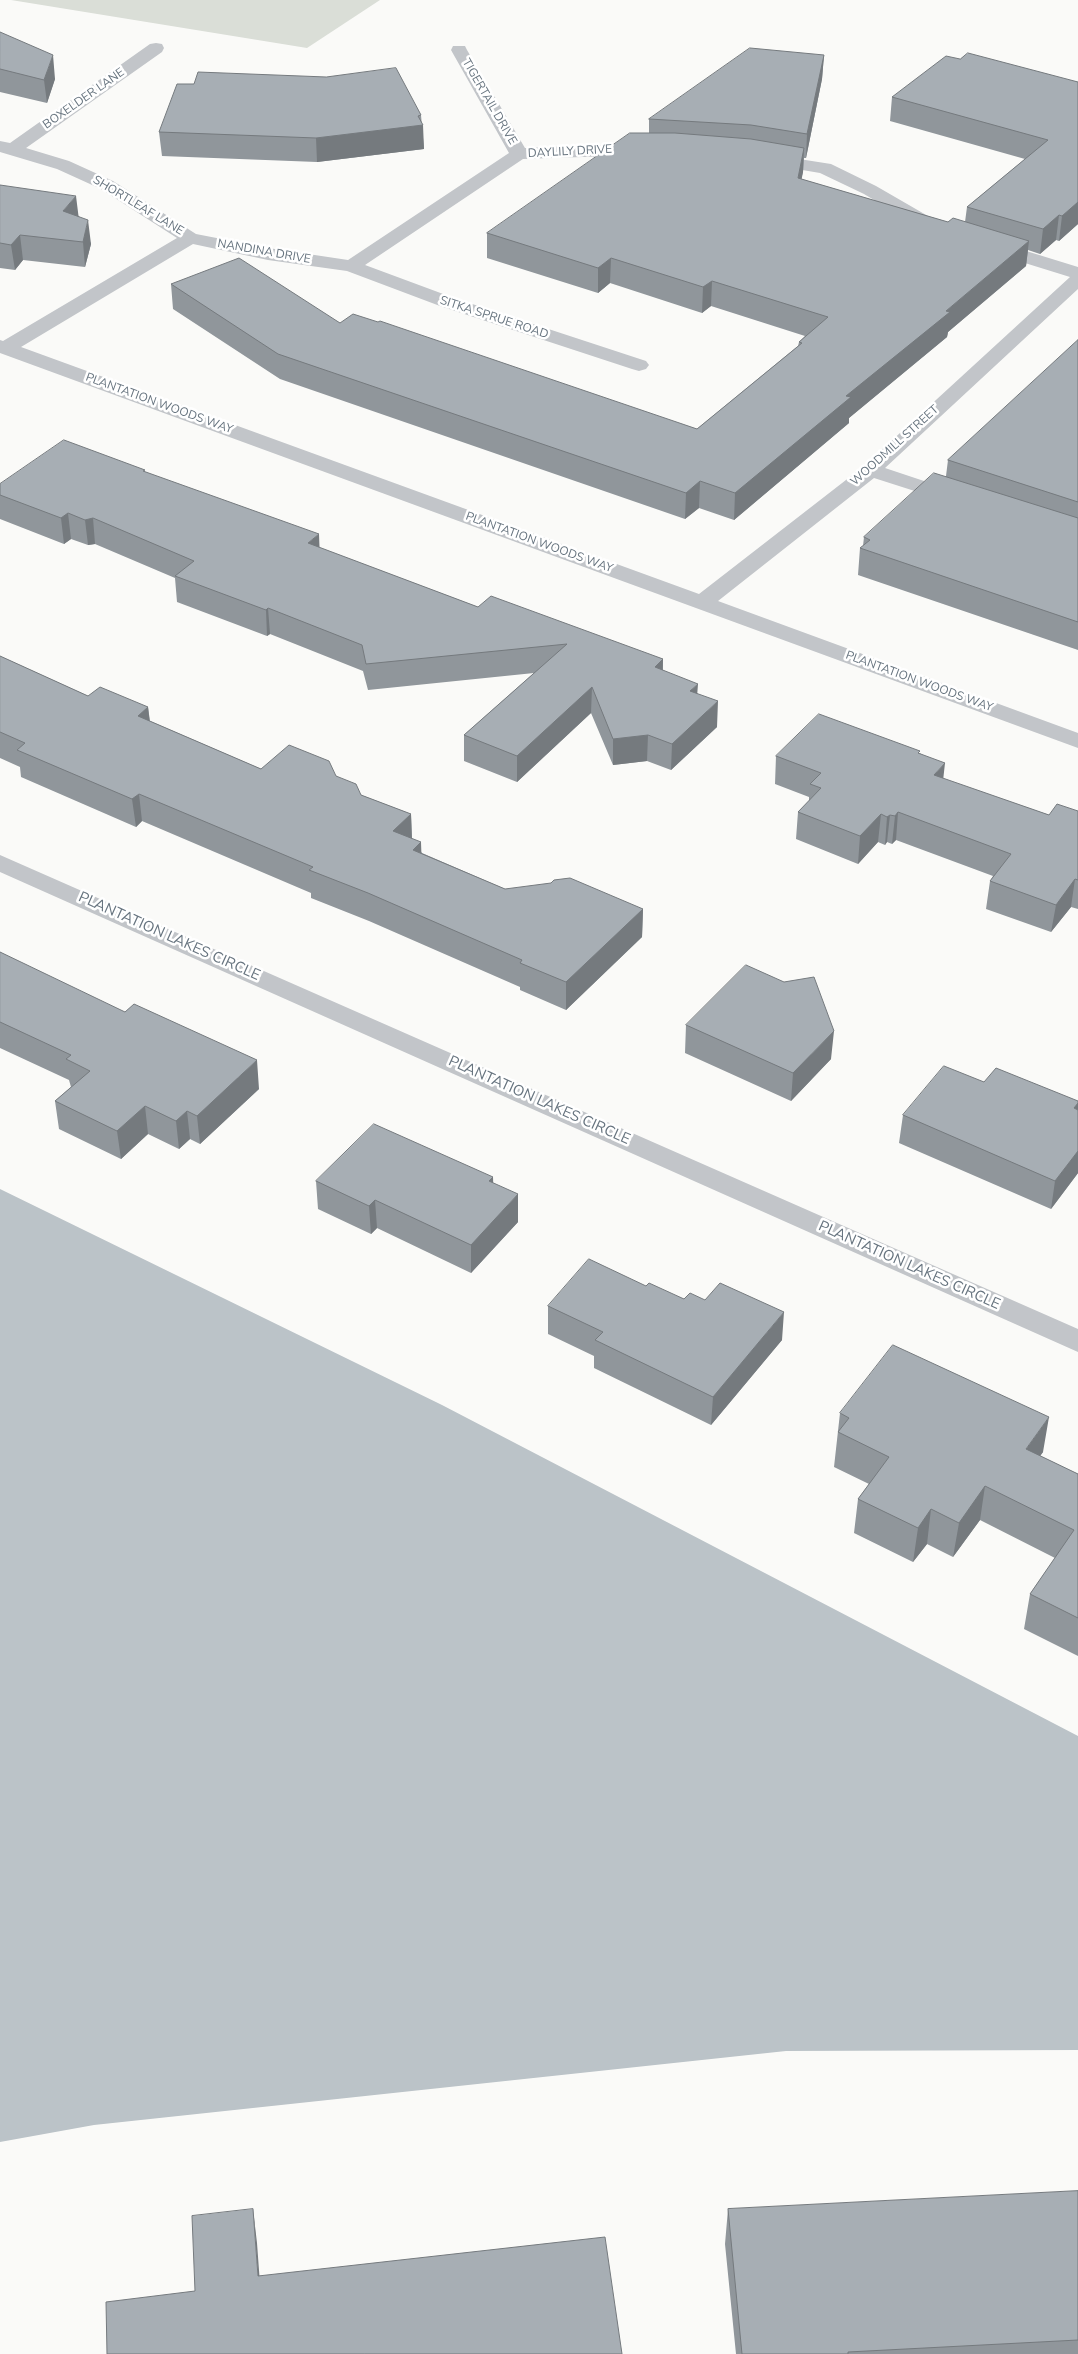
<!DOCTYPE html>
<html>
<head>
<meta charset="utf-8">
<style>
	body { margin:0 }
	canvas { display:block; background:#fafaf8 }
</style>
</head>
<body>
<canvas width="1078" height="2354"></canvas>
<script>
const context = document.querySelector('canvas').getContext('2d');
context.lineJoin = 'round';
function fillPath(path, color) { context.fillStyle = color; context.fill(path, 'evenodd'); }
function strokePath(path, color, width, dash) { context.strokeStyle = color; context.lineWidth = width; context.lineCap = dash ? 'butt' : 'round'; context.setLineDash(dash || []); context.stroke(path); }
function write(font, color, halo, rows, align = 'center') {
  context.font = font + ' "Nunito Sans",sans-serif'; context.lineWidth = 5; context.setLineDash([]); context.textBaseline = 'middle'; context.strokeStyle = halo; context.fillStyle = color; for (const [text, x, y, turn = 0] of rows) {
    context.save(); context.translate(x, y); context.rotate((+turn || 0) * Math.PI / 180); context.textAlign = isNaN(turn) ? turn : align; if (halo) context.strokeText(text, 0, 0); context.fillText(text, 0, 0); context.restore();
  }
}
fillPath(new Path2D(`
	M 11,0 L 380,0 L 307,48 Z`), '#daded7');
fillPath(new Path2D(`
	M 0,1189 L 442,1405 L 1078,1736 L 1078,2050 L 786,2051 L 94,2125 L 0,2142 Z`), '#bbc3c8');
fillPath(new Path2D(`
	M 156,43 L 162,44 L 164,48 L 162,52 L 26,148 L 69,161 L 113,181 L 196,234 L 268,248 L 348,260 L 509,153 L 451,50 L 453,46 L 465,46 L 467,50 L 525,148 L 595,145 L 648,146 L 651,150 L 648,154 L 642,155 L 523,159 L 365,265 L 454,298 L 646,361 L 649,365 L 646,369 L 639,371 L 632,369 L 440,306 L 347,271 L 268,260 L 193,244 L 21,347 L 699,594 L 864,466 L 1070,277 L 983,250 L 981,246 L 983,242 L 990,240 L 997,242 L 1078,267 L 1078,289 L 885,468 L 963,494 L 967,498 L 963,502 L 956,504 L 949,502 L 874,478 L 718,601 L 1078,733 L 1078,748 L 0,353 L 0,340 L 3,341 L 177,238 L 101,189 L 57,169 L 0,152 L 0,141 L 10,143 L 150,44 Z
	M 767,154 L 831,164 L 876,186 L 940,223 L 942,227 L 940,231 L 926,231 L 864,194 L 820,173 L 761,163 L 758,159 L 761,155 Z
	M 0,855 L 1078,1329 L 1078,1352 L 0,872 Z`), '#c2c5c9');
fillPath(new Path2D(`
	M 0,32 L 55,79 L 47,103 L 0,92 Z
	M 824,55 L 822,79 L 806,158 L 804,158 L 803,172 L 801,179 L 948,222 L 965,222 L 967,207 L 1025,159 L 890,121 L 892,97 L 960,59 L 1078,82 L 1078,224 L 1059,241 L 1056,240 L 1040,254 L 1028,250 L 1026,266 L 948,332 L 947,337 L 849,418 L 849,423 L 734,520 L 699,508 L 685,519 L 280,379 L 173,309 L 171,284 L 340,323 L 697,429 L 798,346 L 799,342 L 805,336 L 711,306 L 702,313 L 610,283 L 598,293 L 487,258 L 487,233 L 649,133 L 649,119 Z
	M 421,115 L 424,149 L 317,162 L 162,156 L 159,132 Z
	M 0,185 L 79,216 L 91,244 L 85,267 L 23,260 L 15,270 L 0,268 Z
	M 1078,340 L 1078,650 L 858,575 L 860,548 L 863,546 L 864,537 L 946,476 L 948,460 Z
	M 145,472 L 320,548 L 478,607 L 663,659 L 663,670 L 697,693 L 717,727 L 671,770 L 647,761 L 613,765 L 591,713 L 517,782 L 464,761 L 464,735 L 534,673 L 368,690 L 363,671 L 270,634 L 267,636 L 177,602 L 175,578 L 95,544 L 88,545 L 71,539 L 64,544 L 0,519 L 0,484 Z
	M 0,656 L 88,696 L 148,707 L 150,721 L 261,769 L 336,776 L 361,795 L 411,814 L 412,839 L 422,853 L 505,889 L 643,909 L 642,937 L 566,1010 L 520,990 L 520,987 L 369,921 L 311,898 L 311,893 L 142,821 L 136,827 L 21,777 L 20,767 L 0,758 Z
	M 920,753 L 943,779 L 1049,815 L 1078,811 L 1078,909 L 1071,907 L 1051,932 L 986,909 L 990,881 L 993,876 L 896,840 L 892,844 L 887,842 L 885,845 L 878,842 L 858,864 L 796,839 L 798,812 L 809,801 L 809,797 L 775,784 L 776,756 Z
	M 0,952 L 259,1089 L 200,1144 L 190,1139 L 179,1149 L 148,1134 L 121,1159 L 59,1129 L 55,1101 L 71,1087 L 69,1080 L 0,1048 Z
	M 686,1025 L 831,1059 L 791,1101 L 685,1053 Z
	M 984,1082 L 1078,1101 L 1078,1173 L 1051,1209 L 899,1143 L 903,1115 Z
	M 493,1177 L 493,1183 L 518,1222 L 471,1273 L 377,1228 L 371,1234 L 318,1209 L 316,1181 Z
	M 646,1286 L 684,1299 L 782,1340 L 711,1425 L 594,1368 L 594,1356 L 548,1334 L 548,1306 Z
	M 840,1413 L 1043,1452 L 1040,1456 L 1078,1474 L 1078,1656 L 1024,1629 L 1030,1594 L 1055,1558 L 980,1520 L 953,1557 L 927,1544 L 913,1562 L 854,1533 L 858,1499 L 869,1484 L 834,1467 Z
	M 1078,2191 L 1078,2354 L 736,2354 L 725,2244 L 728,2209 Z`), '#90969b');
fillPath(new Path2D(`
	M 53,55 L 55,79 L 47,103 L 44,80 Z
	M 824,55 L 822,79 L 806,158 L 807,134 Z
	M 423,125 L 424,149 L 317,162 L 316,138 Z
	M 804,148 L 803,172 L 797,203 L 798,178 Z
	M 76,196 L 79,220 L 63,211 Z
	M 1078,202 L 1078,224 L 1059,241 L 1062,216 Z
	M 1059,215 L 1056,240 L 1040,254 L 1043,229 Z
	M 88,220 L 91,244 L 85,267 L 83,242 Z
	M 20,235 L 23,260 L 15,270 L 11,245 Z
	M 1029,241 L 1026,266 L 948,332 L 947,337 L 849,418 L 849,423 L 734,520 L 735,493 L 846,396 Z
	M 611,258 L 610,283 L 598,293 L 598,268 Z
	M 712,281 L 711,306 L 702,313 L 703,287 Z
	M 700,481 L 699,508 L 685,519 L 686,493 Z
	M 68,513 L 71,539 L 64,544 L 61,518 Z
	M 93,518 L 95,544 L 88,545 L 85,520 Z
	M 319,534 L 320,560 L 308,543 Z
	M 268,608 L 270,634 L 267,636 L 266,610 Z
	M 663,659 L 662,685 L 655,667 Z
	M 698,684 L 696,710 L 690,691 Z
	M 592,687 L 591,713 L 517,782 L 517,756 Z
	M 718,701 L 717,727 L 671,770 L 672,744 Z
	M 148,707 L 151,734 L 138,716 Z
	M 648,735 L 647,761 L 613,765 L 613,739 Z
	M 945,763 L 942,790 L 934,775 Z
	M 139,794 L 142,821 L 136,827 L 132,799 Z
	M 898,812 L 896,840 L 892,844 L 895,816 Z
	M 411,814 L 412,842 L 393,831 Z
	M 881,814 L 878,842 L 858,864 L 860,836 Z
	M 890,815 L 887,842 L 885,845 L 887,817 Z
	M 421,842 L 422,870 L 413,850 Z
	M 1075,879 L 1071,907 L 1051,932 L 1056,905 Z
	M 643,909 L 642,937 L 566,1010 L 566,982 Z
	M 834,1031 L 831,1059 L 791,1101 L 793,1073 Z
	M 257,1060 L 259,1089 L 200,1144 L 197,1116 Z
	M 1078,1103 L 1078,1110 L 1074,1108 Z
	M 145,1106 L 148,1134 L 121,1159 L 117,1131 Z
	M 187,1111 L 190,1139 L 179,1149 L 176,1121 Z
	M 1078,1151 L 1078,1173 L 1051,1209 L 1055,1181 Z
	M 493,1177 L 494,1205 L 489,1181 Z
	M 518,1194 L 518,1222 L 471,1273 L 471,1245 Z
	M 375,1200 L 377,1228 L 371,1234 L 369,1206 Z
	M 784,1312 L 782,1340 L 711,1425 L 713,1397 Z
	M 1049,1417 L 1043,1452 L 1020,1484 L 1026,1449 Z
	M 985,1486 L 980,1520 L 953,1557 L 959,1523 Z
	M 931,1509 L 927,1544 L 913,1562 L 918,1528 Z
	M 253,2209 L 257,2243 L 262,2311 L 258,2276 Z`), '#757a7e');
const building = new Path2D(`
	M 0,32 L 53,55 L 44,80 L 0,69 Z
	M 750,48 L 824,55 L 807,134 L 751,125 L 649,119 Z
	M 968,53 L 1078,82 L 1078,202 L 1062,216 L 1059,215 L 1043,229 L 967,207 L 1048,140 L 892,97 L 946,56 L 960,59 Z
	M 396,68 L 421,115 L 418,116 L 423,125 L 316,138 L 159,132 L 177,84 L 194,84 L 198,72 L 326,77 Z
	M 630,133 L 675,133 L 751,139 L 804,148 L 798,178 L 948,222 L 953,218 L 1029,241 L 946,311 L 950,312 L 846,396 L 851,397 L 735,493 L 700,481 L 686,493 L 278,354 L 171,284 L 239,258 L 340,323 L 353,314 L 378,322 L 380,321 L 697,429 L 802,343 L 799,342 L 828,317 L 712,281 L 703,287 L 611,258 L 598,268 L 487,233 Z
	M 0,185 L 76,196 L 63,211 L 88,220 L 83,242 L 20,235 L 11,245 L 0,243 Z
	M 1078,340 L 1078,502 L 948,460 Z
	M 64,440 L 145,470 L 143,471 L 319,534 L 308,543 L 478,607 L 491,596 L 663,659 L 655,667 L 698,684 L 690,691 L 718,701 L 672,744 L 648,735 L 613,739 L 592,687 L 517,756 L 464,735 L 567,644 L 366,664 L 362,645 L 268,608 L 266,610 L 175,576 L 194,561 L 93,518 L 85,520 L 68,513 L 61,518 L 0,495 L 0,484 Z
	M 934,473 L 1078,518 L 1078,622 L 860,548 L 870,540 L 864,537 Z
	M 0,656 L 88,696 L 100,687 L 148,707 L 138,716 L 261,769 L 289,745 L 329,761 L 336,776 L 356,784 L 361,795 L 411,814 L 393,831 L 421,842 L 413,850 L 505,889 L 551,883 L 554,880 L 570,878 L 643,909 L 566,982 L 520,963 L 522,960 L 368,893 L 309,870 L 313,867 L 139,794 L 132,799 L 17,750 L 25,743 L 0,732 Z
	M 819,714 L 920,751 L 918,753 L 945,763 L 934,775 L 1049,815 L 1057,804 L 1078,811 L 1078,880 L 1075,879 L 1056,905 L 990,881 L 1011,854 L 898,812 L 895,816 L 890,815 L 887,817 L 881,814 L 860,836 L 798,812 L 821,788 L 810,784 L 821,773 L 776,756 Z
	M 0,952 L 125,1012 L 134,1004 L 257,1060 L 197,1116 L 187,1111 L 176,1121 L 145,1106 L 117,1131 L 55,1101 L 90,1071 L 66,1059 L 71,1055 L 0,1022 Z
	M 746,965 L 784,982 L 814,977 L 834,1031 L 793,1073 L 686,1025 Z
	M 944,1066 L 984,1082 L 996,1068 L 1078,1101 L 1078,1103 L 1074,1108 L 1078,1110 L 1078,1151 L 1055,1181 L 903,1115 Z
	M 374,1124 L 493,1177 L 489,1181 L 518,1194 L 471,1245 L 375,1200 L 369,1206 L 316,1181 Z
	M 589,1259 L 646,1286 L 649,1283 L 684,1299 L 690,1293 L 705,1300 L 720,1283 L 784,1312 L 713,1397 L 595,1340 L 603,1332 L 548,1306 Z
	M 893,1345 L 1049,1417 L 1026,1449 L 1078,1474 L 1078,1618 L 1030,1594 L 1074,1530 L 985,1486 L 959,1523 L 931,1509 L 918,1528 L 858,1499 L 889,1457 L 838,1432 L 849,1418 L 840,1413 Z
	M 1078,2191 L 1078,2340 L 848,2352 L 848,2354 L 742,2354 L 728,2209 Z
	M 253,2209 L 258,2276 L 605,2237 L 622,2354 L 107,2354 L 106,2302 L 195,2291 L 192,2216 Z`);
fillPath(building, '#a7aeb4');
strokePath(building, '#757a7e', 1);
write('12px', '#67747f', '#fff', [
	["BOXELDER LANE",84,99,-35],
	["TIGERTAIL DRIVE",489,102,60],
	["DAYLILY DRIVE",570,152,-3],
	["SHORTLEAF LANE",138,206,31],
	["NANDINA DRIVE",264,252,10],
	["SITKA SPRUE ROAD",494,318,18],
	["PLANTATION WOODS WAY",159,404,20],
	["WOODMILL STREET",895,446,-42],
	["PLANTATION WOODS WAY",539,543,20],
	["PLANTATION WOODS WAY",919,682,20]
]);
write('15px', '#67747f', '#fff', [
	["PLANTATION LAKES CIRCLE",169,937,24],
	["PLANTATION LAKES CIRCLE",539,1101,24],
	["PLANTATION LAKES CIRCLE",909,1266,24]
]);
</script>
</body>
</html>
